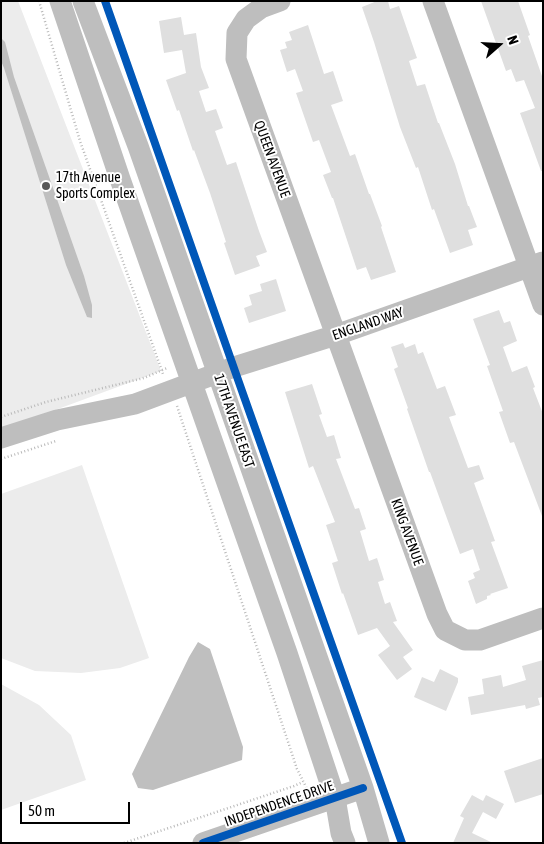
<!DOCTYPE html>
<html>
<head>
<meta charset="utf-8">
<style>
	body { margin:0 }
	#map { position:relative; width:544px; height:844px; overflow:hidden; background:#fff; font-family:"Asap Condensed",sans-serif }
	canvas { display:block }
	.frame { position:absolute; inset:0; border:2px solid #000; pointer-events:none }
	.north { position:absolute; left:474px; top:20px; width:50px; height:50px; -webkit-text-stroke:4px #fff; paint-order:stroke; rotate:71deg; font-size:14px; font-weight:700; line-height:20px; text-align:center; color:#000 }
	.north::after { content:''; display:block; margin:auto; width:18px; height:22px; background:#000; clip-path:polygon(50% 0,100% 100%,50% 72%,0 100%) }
	.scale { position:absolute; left:20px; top:802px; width:110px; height:22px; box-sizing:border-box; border:2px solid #000; border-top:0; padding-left:6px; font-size:15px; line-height:18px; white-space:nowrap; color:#000; -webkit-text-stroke:4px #fff; paint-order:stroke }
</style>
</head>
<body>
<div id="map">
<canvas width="544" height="844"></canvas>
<div class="frame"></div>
<div class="north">N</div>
<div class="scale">50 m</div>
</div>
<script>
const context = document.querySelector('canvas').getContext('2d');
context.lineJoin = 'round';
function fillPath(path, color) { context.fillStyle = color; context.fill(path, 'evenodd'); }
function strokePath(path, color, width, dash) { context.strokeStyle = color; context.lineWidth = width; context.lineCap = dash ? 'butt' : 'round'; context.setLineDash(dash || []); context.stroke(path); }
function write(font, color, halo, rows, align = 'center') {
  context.font = font + ' "Asap Condensed",sans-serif'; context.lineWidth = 4; context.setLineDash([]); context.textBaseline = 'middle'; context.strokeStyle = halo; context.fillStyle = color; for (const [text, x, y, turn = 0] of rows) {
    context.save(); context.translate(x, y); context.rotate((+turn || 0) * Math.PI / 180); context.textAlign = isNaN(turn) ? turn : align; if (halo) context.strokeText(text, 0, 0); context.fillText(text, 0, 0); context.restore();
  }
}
fillPath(new Path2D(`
	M 1,1 L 18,1 L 161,371 L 1,430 Z
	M 82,465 L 149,658 L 120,668 L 81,673 L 35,671 L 1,658 L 1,494 Z
	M 1,684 L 39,705 L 71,735 L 86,780 L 1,810 Z`), '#ececec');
fillPath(new Path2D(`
	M 1,38 L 5,42 L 14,77 L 84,276 L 92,305 L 92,318 L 87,317 L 66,265 L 4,68 L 1,61 Z
	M 198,642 L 210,649 L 243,747 L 242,760 L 153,790 L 138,788 L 132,774 L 189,657 Z`), '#bfbfbf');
fillPath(new Path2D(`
	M 377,1 L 388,1 L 390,9 L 399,6 L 417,58 L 409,61 L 417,86 L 425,84 L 438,123 L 439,123 L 455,164 L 468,206 L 469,206 L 477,227 L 468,230 L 473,245 L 450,253 L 434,209 L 432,210 L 418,167 L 416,168 L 400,127 L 374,42 L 362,7 Z
	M 481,1 L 518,1 L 530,35 L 528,36 L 543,79 L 543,171 L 541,171 L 520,113 L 535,108 L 524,80 L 516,82 L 511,69 L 506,71 Z
	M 181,17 L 184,35 L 196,33 L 201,67 L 209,88 L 199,91 L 206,112 L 216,109 L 223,128 L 215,131 L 227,165 L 236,162 L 259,231 L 267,252 L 256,256 L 260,266 L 235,275 L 224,243 L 226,242 L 210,193 L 194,150 L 193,151 L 179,110 L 177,111 L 166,80 L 186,73 L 182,50 L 164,53 L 159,21 Z
	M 308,25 L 324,74 L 333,71 L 343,101 L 331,105 L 350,156 L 355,154 L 369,194 L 370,194 L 382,226 L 381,227 L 396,272 L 371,280 L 366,267 L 357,270 L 333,198 L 332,198 L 323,175 L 331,172 L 319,140 L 313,142 L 296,93 L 303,91 L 295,69 L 287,72 L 280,50 L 287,48 L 285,42 L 292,40 L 289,32 Z
	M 276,279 L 286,311 L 249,323 L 244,308 L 252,305 L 249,295 L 262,291 L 260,284 Z
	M 499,310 L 504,323 L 510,321 L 517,341 L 503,347 L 512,372 L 527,366 L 535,387 L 533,388 L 543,414 L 543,516 L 542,516 L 514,442 L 510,443 L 499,412 L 503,411 L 487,366 L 490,365 L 473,319 Z
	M 403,343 L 405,348 L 415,344 L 418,354 L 423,352 L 437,389 L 445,386 L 456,415 L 449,417 L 468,468 L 479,465 L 484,479 L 474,483 L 495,541 L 491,542 L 508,588 L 490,594 L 491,595 L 487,596 L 487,599 L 476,604 L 468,581 L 475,578 L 473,573 L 480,570 L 473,549 L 460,554 L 430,472 L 429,472 L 407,409 L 408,408 L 394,369 L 398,367 L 391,347 Z
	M 312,384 L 322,414 L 319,415 L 327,437 L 334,435 L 341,458 L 336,459 L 355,509 L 359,508 L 366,529 L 360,531 L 369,561 L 377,558 L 384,580 L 378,582 L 385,604 L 390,602 L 397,621 L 393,622 L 413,650 L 403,657 L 412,669 L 397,680 L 378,655 L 390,646 L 377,628 L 358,635 L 343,593 L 342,594 L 332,563 L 338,561 L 326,525 L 335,522 L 313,466 L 309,468 L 285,392 Z
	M 543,660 L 543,697 L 538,698 L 540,705 L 526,709 L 525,705 L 471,715 L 468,697 L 484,694 L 482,679 L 501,675 L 503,687 L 526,680 L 522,666 Z
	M 440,669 L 458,678 L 458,682 L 446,711 L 414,697 L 422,677 L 434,682 Z
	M 543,758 L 543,794 L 515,803 L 504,771 Z
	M 472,795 L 483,801 L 486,795 L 504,804 L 496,819 L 483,812 L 472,833 L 493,843 L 453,843 L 464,818 L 460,816 Z`), '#dfdfdf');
strokePath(new Path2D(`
	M 39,1 L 80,141 L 163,374
	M 177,406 L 297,769 L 307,789
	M 1,417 L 46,402 L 144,378 L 167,368
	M 1,459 L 56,441
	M 124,843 L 294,786 L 303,782`), '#b9b9b9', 2.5, [1, 2.5]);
strokePath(new Path2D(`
	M 60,1 L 120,179 L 287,653 L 335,798 L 341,833 L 345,843
	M 83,1 L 138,146 L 363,788 L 379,843
	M 280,1 L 261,8 L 246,19 L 237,33 L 236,59 L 437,614 L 445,630 L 465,640 L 480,640 L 543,618
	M 433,1 L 543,305
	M 1,438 L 57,420 L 135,404 L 234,367 L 336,335 L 543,262
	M 203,843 L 363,788`), '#bebebe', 21);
strokePath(new Path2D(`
	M 105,1 L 242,391 L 402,843
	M 203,843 L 363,788`), '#0057b8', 8);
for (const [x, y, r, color] of [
	[46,186,5,"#595959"]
]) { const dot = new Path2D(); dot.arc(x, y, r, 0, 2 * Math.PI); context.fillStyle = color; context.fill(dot); strokePath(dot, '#fff', 2); }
write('14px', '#000', '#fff', [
	["QUEEN AVENUE",272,159,70],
	["ENGLAND WAY",368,324,-19],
	["17TH AVENUE EAST",234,421,71],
	["KING AVENUE",407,532,70],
	["INDEPENDENCE DRIVE",279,804,-19]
]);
write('14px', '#000', '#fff', [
	["17th Avenue",56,178],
	["Sports Complex",56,194]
], 'left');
</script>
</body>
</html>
